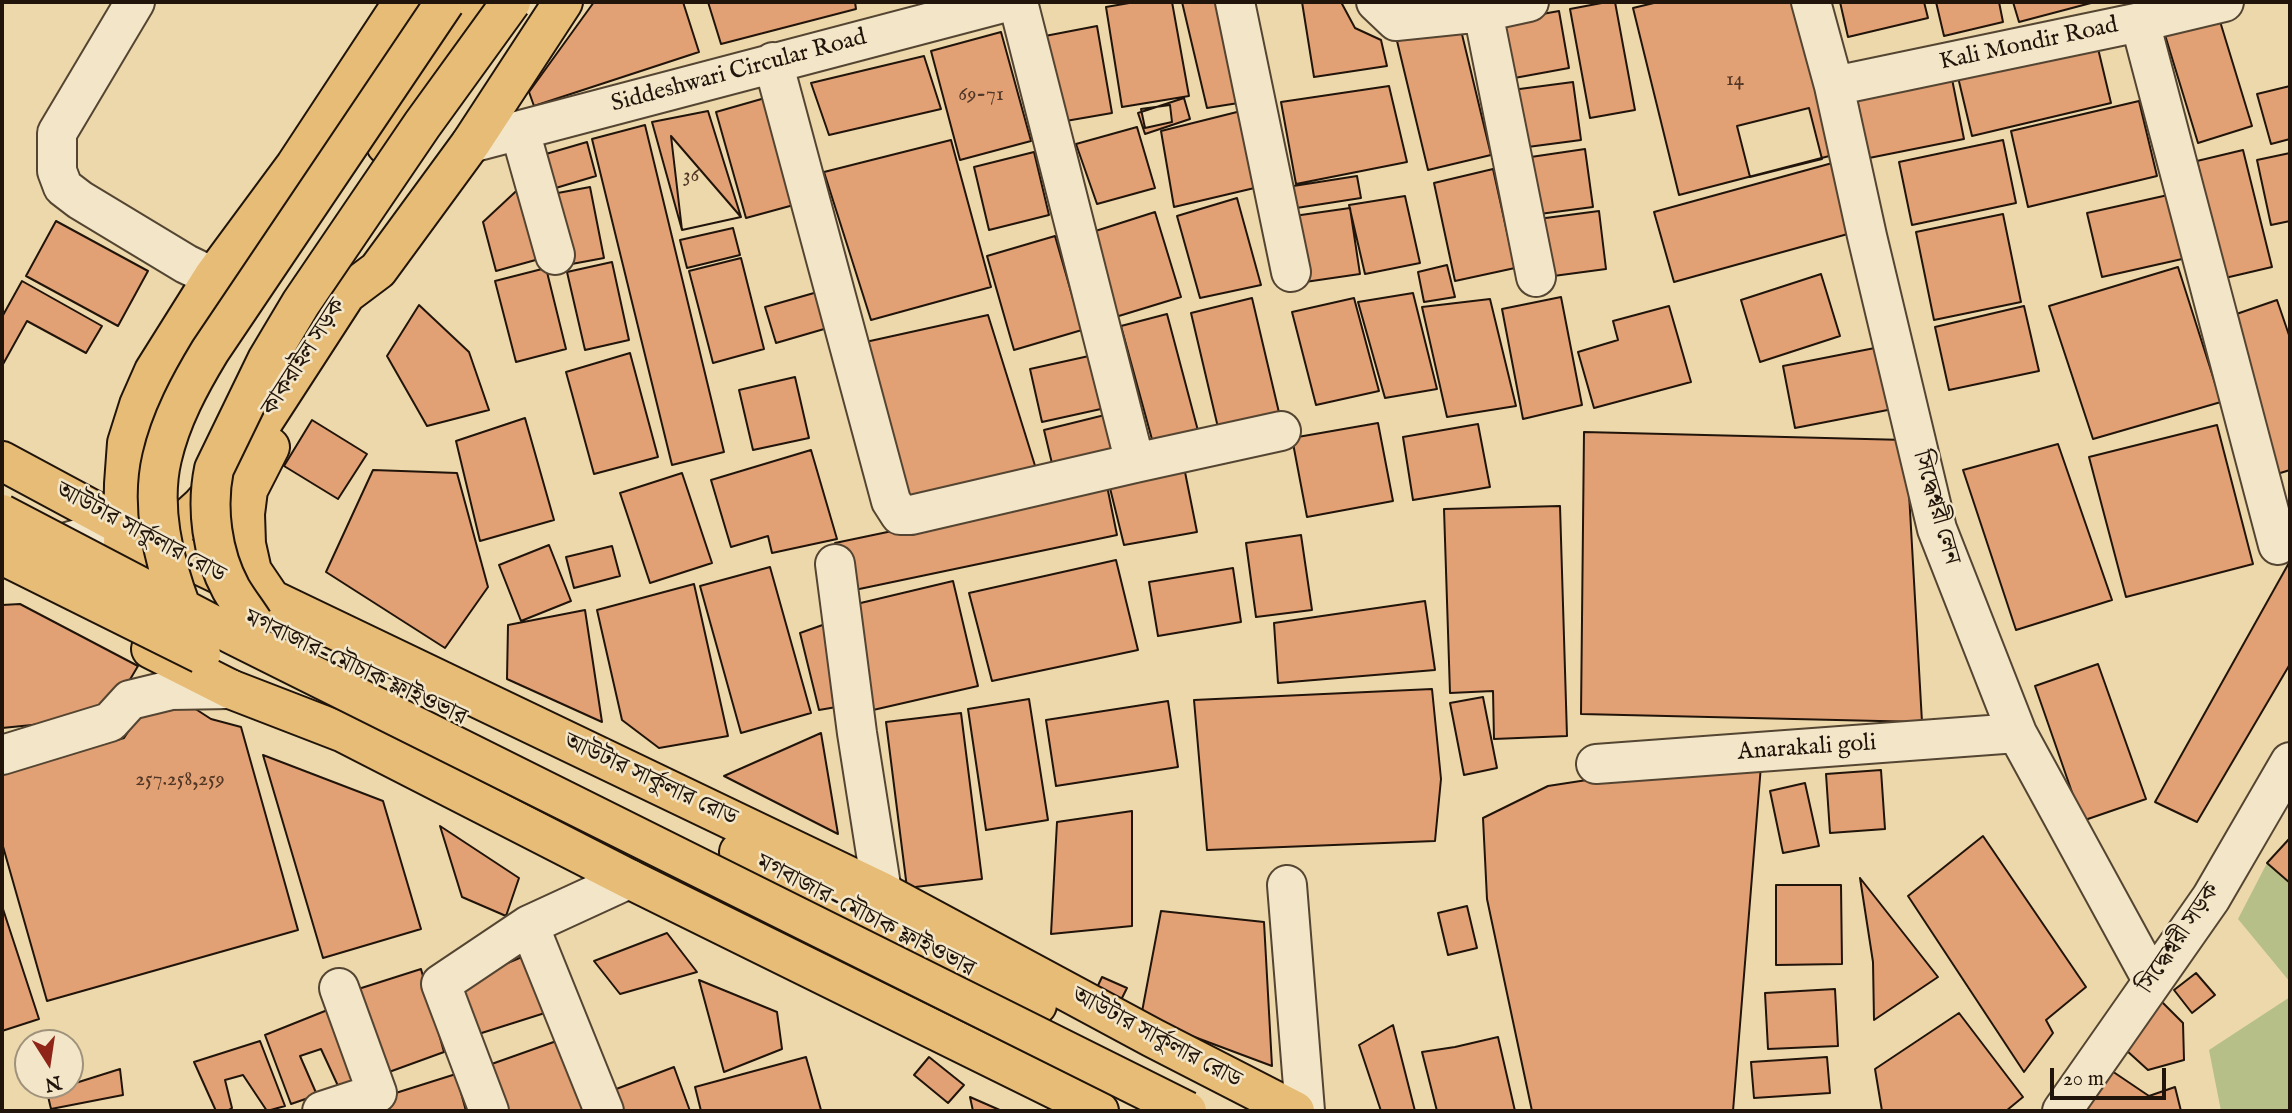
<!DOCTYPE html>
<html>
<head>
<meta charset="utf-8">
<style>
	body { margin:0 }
	#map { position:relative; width:2292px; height:1113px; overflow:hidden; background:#edd8ab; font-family:"IM FELL English",serif }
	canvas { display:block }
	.frame { position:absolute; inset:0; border:4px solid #21140a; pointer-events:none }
	.north { position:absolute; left:14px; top:1029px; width:70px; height:70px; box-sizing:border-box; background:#f3e6c8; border:2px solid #9f927c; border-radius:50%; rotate:168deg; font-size:19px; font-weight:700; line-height:28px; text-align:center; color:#21140a }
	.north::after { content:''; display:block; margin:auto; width:24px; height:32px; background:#8f2418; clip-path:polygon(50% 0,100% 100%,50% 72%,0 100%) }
	.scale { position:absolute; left:2050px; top:1068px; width:116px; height:32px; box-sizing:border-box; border:4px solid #21140a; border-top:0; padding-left:9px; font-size:21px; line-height:24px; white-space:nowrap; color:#21140a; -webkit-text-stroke:5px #f3e6c8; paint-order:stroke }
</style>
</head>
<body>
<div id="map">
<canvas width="2292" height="1113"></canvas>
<div class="frame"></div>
<div class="north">N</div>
<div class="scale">20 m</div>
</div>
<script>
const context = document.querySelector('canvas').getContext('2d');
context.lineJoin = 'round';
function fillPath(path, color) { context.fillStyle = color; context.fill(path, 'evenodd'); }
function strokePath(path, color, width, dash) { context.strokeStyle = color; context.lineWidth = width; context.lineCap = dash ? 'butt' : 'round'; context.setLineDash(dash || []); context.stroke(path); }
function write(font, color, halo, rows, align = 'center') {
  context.font = font + ' "IM FELL English","Noto Serif Bengali",serif'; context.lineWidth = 5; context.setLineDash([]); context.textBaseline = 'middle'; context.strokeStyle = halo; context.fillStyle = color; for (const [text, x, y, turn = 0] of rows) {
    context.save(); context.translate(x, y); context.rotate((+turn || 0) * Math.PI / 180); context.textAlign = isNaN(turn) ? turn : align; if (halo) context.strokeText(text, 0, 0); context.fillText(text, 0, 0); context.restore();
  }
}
fillPath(new Path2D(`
	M 2290,836 L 2290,982 L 2238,919 L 2267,863 Z
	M 2290,997 L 2290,1111 L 2221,1111 L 2209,1050 Z`), '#b7bf89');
const building = new Path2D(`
	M 594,2 L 683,2 L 699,52 L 534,106 L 529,92 Z
	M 708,2 L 855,2 L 856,9 L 721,44 Z
	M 1135,2 L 1172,2 L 1189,96 L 1122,107 L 1106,7 Z
	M 1182,2 L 1230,2 L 1251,101 L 1207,108 Z
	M 1302,2 L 1341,2 L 1355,28 L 1381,40 L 1387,66 L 1314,77 Z
	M 1607,2 L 1615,2 L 1635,110 L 1590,118 L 1570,9 Z
	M 1658,2 L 1799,2 L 1837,154 L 1679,195 L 1633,8 Z
	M 1840,2 L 1924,2 L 1928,18 L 1848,37 Z
	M 1936,2 L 1999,2 L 2003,22 L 1944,36 Z
	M 2013,2 L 2091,2 L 2091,3 L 2019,22 Z
	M 1559,11 L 1569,68 L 1509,79 L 1498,22 Z
	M 2219,18 L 2252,126 L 2198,143 L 2165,35 Z
	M 1097,26 L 1112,113 L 1060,122 L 1045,36 Z
	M 1460,26 L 1491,155 L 1428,170 L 1397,41 Z
	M 1001,32 L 1031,141 L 960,160 L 931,51 Z
	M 2096,40 L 2111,103 L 1972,136 L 1957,73 Z
	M 924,56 L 941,109 L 829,135 L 811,83 Z
	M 1951,74 L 1964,139 L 1869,158 L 1856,94 Z
	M 1573,82 L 1581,140 L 1520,148 L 1512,90 Z
	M 1389,86 L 1407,162 L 1296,184 L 1281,102 Z
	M 2290,86 L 2290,139 L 2271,144 L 2257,94 Z
	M 772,96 L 801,203 L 746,218 L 716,112 Z
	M 1184,98 L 1190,119 L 1145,134 L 1138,113 Z
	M 2139,101 L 2157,176 L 2028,207 L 2011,131 Z
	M 1170,105 L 1172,122 L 1145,128 L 1141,109 Z
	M 1809,108 L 1822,159 L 1750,177 L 1737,126 Z
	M 708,111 L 741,217 L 682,230 L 652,122 Z
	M 1241,111 L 1263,186 L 1174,207 L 1161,131 Z
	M 645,125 L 724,452 L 672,465 L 592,139 Z
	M 1137,127 L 1155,188 L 1097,204 L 1076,144 Z
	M 671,136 L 741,217 L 682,230 Z
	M 951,140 L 991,287 L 871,320 L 824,172 Z
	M 2003,140 L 2016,203 L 1912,225 L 1899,162 Z
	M 587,142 L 596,176 L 549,190 L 539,156 Z
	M 1585,149 L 1593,207 L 1532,215 L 1524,158 Z
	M 2243,150 L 2272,267 L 2225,278 L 2197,161 Z
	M 1034,152 L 1049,215 L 989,230 L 974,167 Z
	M 2290,153 L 2290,221 L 2271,225 L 2257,160 Z
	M 1836,162 L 1855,232 L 1674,282 L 1654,212 Z
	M 1493,169 L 1515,268 L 1455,281 L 1434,183 Z
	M 1357,176 L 1361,198 L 1290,209 L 1287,187 Z
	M 527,181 L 550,256 L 496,271 L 483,222 Z
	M 590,187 L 604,258 L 561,266 L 547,195 Z
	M 2177,193 L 2191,257 L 2102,277 L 2087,213 Z
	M 1405,196 L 1420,263 L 1365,274 L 1349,205 Z
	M 1237,198 L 1261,285 L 1200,298 L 1177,216 Z
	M 1350,208 L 1360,274 L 1305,282 L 1294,216 Z
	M 1599,211 L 1606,269 L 1546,277 L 1538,219 Z
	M 1155,212 L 1181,297 L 1109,319 L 1083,235 Z
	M 2003,214 L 2021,302 L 1934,320 L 1916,232 Z
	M 56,221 L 148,271 L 118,326 L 26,276 Z
	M 733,228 L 740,255 L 687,268 L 680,240 Z
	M 1055,236 L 1082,330 L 1014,350 L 987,256 Z
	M 741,258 L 764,349 L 713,363 L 689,271 Z
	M 612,262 L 629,340 L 585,350 L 567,272 Z
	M 1447,265 L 1455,297 L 1424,302 L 1418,272 Z
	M 2178,267 L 2221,402 L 2093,439 L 2049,306 Z
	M 546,268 L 566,349 L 516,362 L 495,281 Z
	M 1821,274 L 1840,336 L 1760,362 L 1741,300 Z
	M 22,281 L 102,326 L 86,353 L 27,321 L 2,366 L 2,317 Z
	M 821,291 L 831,327 L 776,343 L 765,307 Z
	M 1413,293 L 1437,389 L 1385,398 L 1358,302 Z
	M 1561,297 L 1582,405 L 1523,419 L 1502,309 Z
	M 1252,298 L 1281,421 L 1220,436 L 1191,313 Z
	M 1354,298 L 1379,391 L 1316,405 L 1292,312 Z
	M 1490,299 L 1516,406 L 1447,417 L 1422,307 Z
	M 2277,300 L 2290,338 L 2290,470 L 2277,474 L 2222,319 Z
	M 419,305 L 469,352 L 489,410 L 427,426 L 387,356 Z
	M 1669,306 L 1691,382 L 1594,408 L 1578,352 L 1618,340 L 1613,321 Z
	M 2024,306 L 2039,371 L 1949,390 L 1935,327 Z
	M 1167,314 L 1201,442 L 1156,454 L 1121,326 Z
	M 988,315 L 1037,472 L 907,497 L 861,343 Z
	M 1885,346 L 1898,408 L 1795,428 L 1783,366 Z
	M 630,353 L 658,457 L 594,474 L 566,372 Z
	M 1098,354 L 1110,407 L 1042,422 L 1030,369 Z
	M 795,377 L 809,438 L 753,450 L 739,390 Z
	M 1117,412 L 1128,459 L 1055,476 L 1044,430 Z
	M 525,418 L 554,520 L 480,541 L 456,441 Z
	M 312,420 L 367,454 L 338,499 L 284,466 Z
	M 1378,423 L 1393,501 L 1307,517 L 1292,438 Z
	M 1478,424 L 1490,487 L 1413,500 L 1403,437 Z
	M 2217,425 L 2253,564 L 2126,597 L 2089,457 Z
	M 1584,432 L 1906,440 L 1922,722 L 1581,714 Z
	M 2058,444 L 2112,600 L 2016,630 L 1963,470 Z
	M 811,450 L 837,539 L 772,553 L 768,536 L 731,547 L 711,480 Z
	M 1184,467 L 1197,532 L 1124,545 L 1108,480 Z
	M 373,470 L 457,473 L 488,587 L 445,648 L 326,572 Z
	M 682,473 L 712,563 L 650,583 L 620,493 Z
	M 1107,486 L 1117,535 L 845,592 L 835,543 Z
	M 1560,506 L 1567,736 L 1494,739 L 1493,691 L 1450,693 L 1444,509 Z
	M 1301,535 L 1312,610 L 1256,617 L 1246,543 Z
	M 549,545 L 571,601 L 521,621 L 499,565 Z
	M 612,546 L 620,576 L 574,588 L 566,557 Z
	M 1116,560 L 1138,650 L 992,681 L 969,593 Z
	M 2290,561 L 2290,664 L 2197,822 L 2155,802 Z
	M 770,567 L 811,713 L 741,733 L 700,586 Z
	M 1233,568 L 1241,622 L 1158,636 L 1149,582 Z
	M 953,581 L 978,686 L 873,710 L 848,606 Z
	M 694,584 L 728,736 L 659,748 L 622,720 L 597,610 Z
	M 1425,601 L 1435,670 L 1278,683 L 1274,623 Z
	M 20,604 L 138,666 L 122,693 L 92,719 L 2,728 L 2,605 Z
	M 585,610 L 602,722 L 507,679 L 508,625 Z
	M 831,622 L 848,705 L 819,710 L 800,633 Z
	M 2098,664 L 2146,799 L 2082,821 L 2035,686 Z
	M 1432,689 L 1441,779 L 1435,841 L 1207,850 L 1194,700 Z
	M 1483,697 L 1497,768 L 1464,775 L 1450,703 Z
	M 1029,699 L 1048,820 L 986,830 L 968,709 Z
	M 1168,701 L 1178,767 L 1056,786 L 1046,720 Z
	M 152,706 L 194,708 L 211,719 L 241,727 L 298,930 L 47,1001 L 2,843 L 2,773 L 124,738 L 137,718 Z
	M 961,713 L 982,879 L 907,888 L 886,722 Z
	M 821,733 L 838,834 L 724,776 Z
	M 1762,753 L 1733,1111 L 1532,1111 L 1487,899 L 1483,818 L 1548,786 Z
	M 263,755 L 383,801 L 421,929 L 323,958 Z
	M 1881,770 L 1885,829 L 1830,833 L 1826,774 Z
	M 1805,783 L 1819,846 L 1783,853 L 1770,791 Z
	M 1132,811 L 1132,926 L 1051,934 L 1057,822 Z
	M 440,826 L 519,878 L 506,916 L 462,897 Z
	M 1983,836 L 2086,987 L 2046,1020 L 2053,1033 L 2024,1072 L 1908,896 Z
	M 2290,838 L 2290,883 L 2267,863 Z
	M 1860,878 L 1938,977 L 1874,1020 L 1873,962 Z
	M 1776,885 L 1841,885 L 1842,964 L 1776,965 Z
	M 2,906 L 39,1019 L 2,1031 Z
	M 1467,906 L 1477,948 L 1448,955 L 1438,913 Z
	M 1161,911 L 1264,922 L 1272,1066 L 1141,1017 Z
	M 667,933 L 697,972 L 620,994 L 594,961 Z
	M 529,954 L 548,1012 L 469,1037 L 453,986 Z
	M 421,969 L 444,1052 L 378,1076 L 352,991 Z
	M 2196,973 L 2215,995 L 2192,1013 L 2174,990 Z
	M 1102,977 L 1127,988 L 1117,1008 L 1093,996 Z
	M 699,980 L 777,1012 L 782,1049 L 724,1072 Z
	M 1835,989 L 1838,1046 L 1768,1049 L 1765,993 Z
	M 2154,994 L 2183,1023 L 2184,1060 L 2148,1070 L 2115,1040 Z
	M 330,1009 L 360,1078 L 339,1088 L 321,1049 L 300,1056 L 317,1095 L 291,1104 L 265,1035 Z
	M 1959,1013 L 2023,1097 L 2006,1111 L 1882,1111 L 1875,1069 Z
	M 1393,1025 L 1415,1111 L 1381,1111 L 1359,1045 Z
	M 1498,1037 L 1515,1111 L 1437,1111 L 1422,1052 L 1455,1047 Z
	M 565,1038 L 589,1111 L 499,1111 L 486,1066 Z
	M 260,1041 L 285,1106 L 267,1111 L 243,1075 L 225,1080 L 232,1108 L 227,1111 L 216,1111 L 194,1062 Z
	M 806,1057 L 821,1110 L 701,1111 L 695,1087 Z
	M 929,1057 L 964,1085 L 948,1103 L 914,1075 Z
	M 1827,1057 L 1830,1093 L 1754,1098 L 1751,1062 Z
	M 674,1067 L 690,1111 L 619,1111 L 611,1091 Z
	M 2106,1067 L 2149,1096 L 2175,1087 L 2181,1111 L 2088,1111 L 2075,1099 Z
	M 120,1069 L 123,1095 L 51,1109 L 47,1092 Z
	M 456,1074 L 466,1111 L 388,1111 L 383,1097 Z
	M 970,1097 L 1002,1111 L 973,1111 Z`);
fillPath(building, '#e2a075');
strokePath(building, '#21140a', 2);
const minor = new Path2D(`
	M 135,2 L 57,133 L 57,171 L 63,187 L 80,200 L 186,264 L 213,277
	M 1018,2 L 1135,463
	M 1235,2 L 1291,272
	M 1376,2 L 1396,21 L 1483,12 L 1529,2
	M 1811,2 L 1834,86 L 1867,236 L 1937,529 L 2017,733 L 2152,980
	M 1483,12 L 1536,277
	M 2140,22 L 2278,545
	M 773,62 L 891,501 L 900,515 L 911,515 L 1135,463 L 1281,431
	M 1834,86 L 2140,22 L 2224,2
	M 520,131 L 555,255
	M 471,143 L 1007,2
	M 37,551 L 122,526
	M 835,564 L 857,733 L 882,892
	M 2,755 L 110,722 L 130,700 L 171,690 L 230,689
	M 1596,764 L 2017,733
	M 1287,885 L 1305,1111
	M 529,925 L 604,1111
	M 322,1111 L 377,1093 L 339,988
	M 489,1111 L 441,984 L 529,925 L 629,879
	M 2062,1111 L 2211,898 L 2290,762`);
const major = new Path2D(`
	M 386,145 L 483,2
	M 270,447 L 248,490 L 245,514 L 246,544 L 252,571 L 273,602
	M 2,461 L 158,545 L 882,892 L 1153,1038 L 1295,1111
	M 123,548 L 124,484 L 127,443 L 139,405 L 154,371 L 213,277 L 295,166 L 403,2
	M 139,559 L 158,545 L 201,506 L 230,473 L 346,294 L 378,270 L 471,143 L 563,2
	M 151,649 L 230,689 L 344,733 L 629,879 L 1099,1111
	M 739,852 L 1037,1005`);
strokePath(minor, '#544532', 42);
strokePath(major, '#21140a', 42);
strokePath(minor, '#f3e6c8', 38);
strokePath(major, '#e6bc76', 38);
const majorBridge = new Path2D(`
	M 2,514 L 233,635 L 1187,1111
	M 2,555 L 201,654
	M 253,622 C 246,611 238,601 231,589 C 212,554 206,508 214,469 L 267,360 L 301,303 L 422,125 L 511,2
	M 201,654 C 174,597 147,521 162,458 C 171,419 190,384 210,351 L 445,2`);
strokePath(majorBridge, '#21140a', 42, []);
strokePath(majorBridge, '#e6bc76', 38);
write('21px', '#513725', null, [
	["14",1735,81],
	["69-71",981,96],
	["36",691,177],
	["257.258,259",180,781]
]);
write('24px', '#21140a', '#f3e6c8', [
	["Kali Mondir Road",2029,45,-12],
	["Siddeshwari Circular Road",739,72,-15],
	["কাকরাইল সড়ক",305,358,-57],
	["সিদ্ধেশ্বরী লেন",1935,508,74],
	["আউটার সার্কুলার রোড",140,534,28],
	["মগবাজার-মৌচাক ফ্লাইওভার",355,669,25],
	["Anarakali goli",1807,749,-4],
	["আউটার সার্কুলার রোড",650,781,25],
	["মগবাজার-মৌচাক ফ্লাইওভার",865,917,27],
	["সিদ্ধেশ্বরী সড়ক",2180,939,-56],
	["আউটার সার্কুলার রোড",1156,1039,28]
]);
</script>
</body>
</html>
